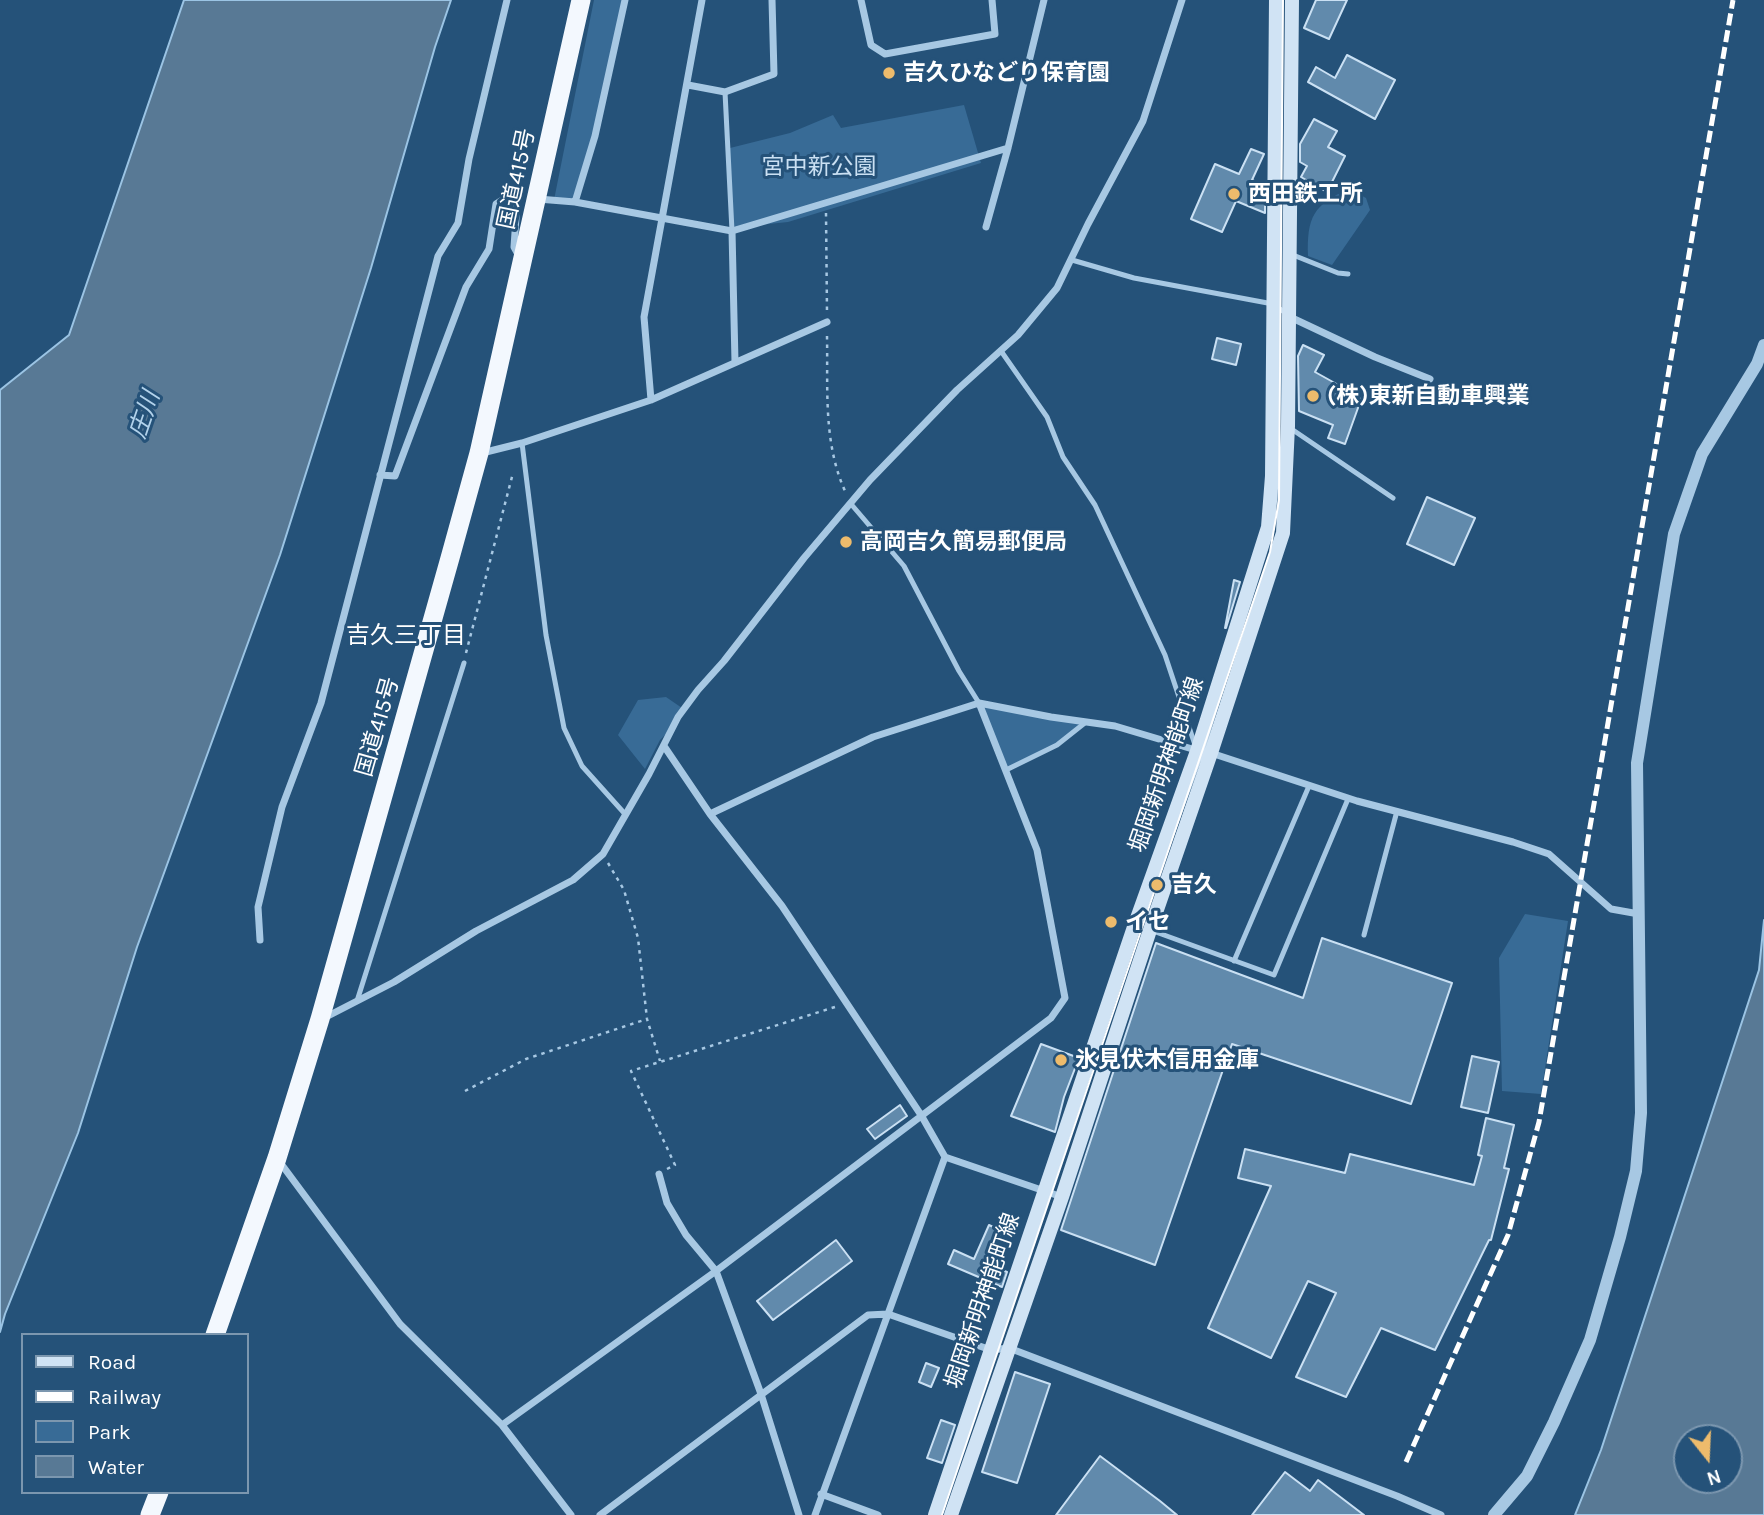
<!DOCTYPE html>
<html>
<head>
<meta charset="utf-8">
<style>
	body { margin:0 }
	#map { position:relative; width:1764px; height:1515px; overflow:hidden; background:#255279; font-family:Karla,sans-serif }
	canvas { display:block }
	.legend { position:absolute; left:21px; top:1333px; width:228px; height:161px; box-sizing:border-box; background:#255279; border:2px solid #7c97af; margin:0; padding:9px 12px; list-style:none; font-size:21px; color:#fff }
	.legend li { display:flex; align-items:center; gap:14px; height:35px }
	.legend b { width:35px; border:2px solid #7c97af }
	.north { position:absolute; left:1673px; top:1424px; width:70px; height:70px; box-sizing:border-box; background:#255279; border:2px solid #7c97af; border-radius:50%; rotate:162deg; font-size:19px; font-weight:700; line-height:28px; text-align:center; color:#fff }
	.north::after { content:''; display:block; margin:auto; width:24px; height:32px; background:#edbb6c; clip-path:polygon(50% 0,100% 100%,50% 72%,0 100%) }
</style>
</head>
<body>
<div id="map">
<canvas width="1764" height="1515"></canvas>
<ul class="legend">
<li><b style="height:9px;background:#d0e3f4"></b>Road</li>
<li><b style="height:9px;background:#fff"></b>Railway</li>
<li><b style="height:19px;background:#386b96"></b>Park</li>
<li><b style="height:19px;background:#587995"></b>Water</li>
</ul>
<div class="north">N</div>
</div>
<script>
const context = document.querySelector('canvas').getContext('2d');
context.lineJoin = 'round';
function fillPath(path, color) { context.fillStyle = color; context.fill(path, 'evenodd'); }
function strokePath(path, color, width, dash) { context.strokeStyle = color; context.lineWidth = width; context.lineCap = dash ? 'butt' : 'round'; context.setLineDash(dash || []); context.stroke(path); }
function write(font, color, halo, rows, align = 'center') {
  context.font = font + ' Karla,"Noto Sans JP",sans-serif'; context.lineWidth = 6; context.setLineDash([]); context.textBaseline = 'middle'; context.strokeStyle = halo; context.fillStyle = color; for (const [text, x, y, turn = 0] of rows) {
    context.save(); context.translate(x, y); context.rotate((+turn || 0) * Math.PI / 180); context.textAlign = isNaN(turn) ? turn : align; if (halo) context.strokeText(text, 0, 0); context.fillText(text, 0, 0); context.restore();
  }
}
fillPath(new Path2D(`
	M 594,0 L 624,0 L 598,119 L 575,202 L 554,200 Z
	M 964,105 L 981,163 L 788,222 L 730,228 L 730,148 L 790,133 L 833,115 L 841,128 Z
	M 1349,189 L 1366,198 L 1370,210 L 1332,265 L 1308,256 C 1307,217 1313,205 1349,189 Z
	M 666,697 L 682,708 L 668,732 L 660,740 L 645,769 L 618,735 L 638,700 Z
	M 979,703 L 1086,722 L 1057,745 L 1006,770 Z
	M 1525,914 L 1568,921 L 1541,1094 L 1502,1091 L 1499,958 Z`), '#386b96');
const water = new Path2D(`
	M 184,0 L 451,0 L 435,47 L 371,268 L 280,555 L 137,947 L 78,1133 L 5,1314 L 0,1332 L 0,390 L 69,335 Z
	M 1764,920 L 1764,1515 L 1575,1515 L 1601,1450 L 1759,970 ZM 1687,1438 L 1729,1438 L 1729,1480 L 1687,1480 Z`);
fillPath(water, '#587995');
strokePath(water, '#9bc4e4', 2);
const building = new Path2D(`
	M 1316,0 L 1347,0 L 1329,39 L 1304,28 Z
	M 1347,55 L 1395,80 L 1375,119 L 1308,82 L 1316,67 L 1335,78 Z
	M 1314,119 L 1337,131 L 1328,147 L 1345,156 L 1327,192 L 1301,177 L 1307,166 L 1300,162 L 1300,144 Z
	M 1251,149 L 1264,154 L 1252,180 L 1265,186 L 1265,213 L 1236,201 L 1222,232 L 1191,219 L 1215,164 L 1239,174 Z
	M 1217,338 L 1241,344 L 1236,365 L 1212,359 Z
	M 1303,345 L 1324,355 L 1315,372 L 1342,387 L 1363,394 L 1345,444 L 1328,438 L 1333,425 L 1299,411 L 1298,356 Z
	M 1427,497 L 1475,518 L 1454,565 L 1407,544 Z
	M 1234,580 L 1240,582 L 1226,628 L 1225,628 Z
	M 1322,938 L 1452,983 L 1411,1104 L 1232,1044 L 1155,1265 L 1061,1230 L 1156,943 L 1303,998 Z
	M 1041,1044 L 1079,1058 L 1064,1097 L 1055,1132 L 1011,1116 Z
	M 1472,1056 L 1499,1062 L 1488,1113 L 1461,1107 Z
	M 900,1105 L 907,1116 L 875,1139 L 867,1129 Z
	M 1486,1118 L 1514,1125 L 1504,1168 L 1509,1169 L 1491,1240 L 1489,1240 L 1435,1350 L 1381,1328 L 1346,1397 L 1296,1377 L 1336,1293 L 1308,1281 L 1271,1358 L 1208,1328 L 1271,1186 L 1238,1178 L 1245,1149 L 1345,1173 L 1350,1154 L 1474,1185 L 1482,1156 L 1478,1155 Z
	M 989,1225 L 1006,1233 L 992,1266 L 1007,1272 L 1002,1287 L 948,1264 L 954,1250 L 974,1259 Z
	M 836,1240 L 852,1261 L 773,1320 L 757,1301 Z
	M 926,1363 L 939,1368 L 931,1387 L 919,1382 Z
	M 1015,1372 L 1050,1384 L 1017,1483 L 982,1472 Z
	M 941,1420 L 955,1425 L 942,1463 L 927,1458 Z
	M 1100,1456 L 1160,1501 L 1177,1515 L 1056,1515 Z
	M 1285,1472 L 1310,1491 L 1318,1480 L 1364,1515 L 1252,1515 Z`);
fillPath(building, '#618aac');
strokePath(building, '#cae0f3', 2);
strokePath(new Path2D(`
	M 826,213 L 827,312
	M 827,336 C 828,389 823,442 845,491
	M 466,653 L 513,473
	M 608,863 L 624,890 L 638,938 L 647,1019 L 660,1061
	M 465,1091 L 526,1059 L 647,1019
	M 667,1169 L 675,1165 L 631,1071 L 835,1007`), '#a7c8e3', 2.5, [3.5, 5]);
strokePath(new Path2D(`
	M 725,92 L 732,231
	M 1293,255 L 1338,273 L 1348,274
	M 1072,260 L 1134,278 L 1273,304 L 1287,314
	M 1001,351 L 1047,417 L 1063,457 L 1095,505 L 1165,655 L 1195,745
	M 1290,428 L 1393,498
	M 522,443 L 546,635 L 564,728 L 582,766 L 625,814
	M 851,504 L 904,566 L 959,671 L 979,703
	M 1006,770 L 1057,745 L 1086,722
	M 1153,931 L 1274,975 L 1348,799
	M 1364,935 L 1397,811
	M 1234,961 L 1309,786
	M 357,1001 L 464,663`), '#a7c8e3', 5);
strokePath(new Path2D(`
	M 861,0 L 871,45 L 885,54 L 995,34 L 992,0
	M 688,85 L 725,92 L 774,74 L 772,0
	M 538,199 L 575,202 L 732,231 L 1008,148
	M 575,202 L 595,136 L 625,0
	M 986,227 L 1008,148 L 1044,0
	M 732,231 L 735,362
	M 1290,317 L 1375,357 L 1430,379
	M 651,400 L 644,317 L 702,0
	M 482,453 L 522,443 L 651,400 L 827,322
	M 380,475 L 395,476 L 466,287 L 489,249 L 496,204 L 510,195 L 517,203 L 514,247 L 520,258
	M 664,746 L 710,814 L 782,906 L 921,1115 L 945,1157 L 1062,1197
	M 1211,753 L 1357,801 L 1513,842 L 1549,854 L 1611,909 L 1639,914
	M 710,814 L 873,737 L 979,703 L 1051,717 L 1115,726 L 1199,751
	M 260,940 L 258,907 L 282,807 L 321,703 L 438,256 L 458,223 L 469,159 L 507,0
	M 326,1017 L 394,982 L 476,931 L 573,880 L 603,854 L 649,774 L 678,717 L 698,690 L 724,661 L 804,558 L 870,480 L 957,390 L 1018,335 L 1057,288 L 1088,224 L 1143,121 L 1182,0
	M 279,1161 L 400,1324 L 502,1425 L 571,1515
	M 659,1174 L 667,1203 L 686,1235 L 716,1271 L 761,1394 L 799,1515
	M 502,1425 L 716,1271 L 1051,1018 L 1065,998 L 1037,850 L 979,703
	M 821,1494 L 878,1515
	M 600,1515 L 868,1315 L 888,1314 L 991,1350 L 1009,1348 L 1397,1496 L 1441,1515
	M 815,1515 L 945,1157`), '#a7c8e3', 7);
strokePath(new Path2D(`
	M 1494,1515 L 1527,1476 L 1554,1422 L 1590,1340 L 1620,1237 L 1636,1171 L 1641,1113 L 1637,763 L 1674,534 L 1702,454 L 1757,364 L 1764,345`), '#a7c8e3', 12);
strokePath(new Path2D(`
	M 935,1515 L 1135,924 L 1197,751 L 1268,527 L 1272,476 L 1276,0
	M 951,1515 L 1062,1197 L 1150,930 L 1211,753 L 1283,533 L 1288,426 L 1292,0`), '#d0e3f4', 14);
strokePath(new Path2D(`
	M 215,1335 L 277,1158 L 320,1019 L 450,558 L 479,453 L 581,0
	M 150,1515 L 159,1492`), '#f3f8fe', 19);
strokePath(new Path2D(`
	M 942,1515 L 1270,552 L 1279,500 L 1283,0`), '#fff', 2);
strokePath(new Path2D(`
	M 1406,1462 L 1508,1235 L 1539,1122 L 1733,0`), '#fff', 5, [12, 5]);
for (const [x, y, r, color] of [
	[889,73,7,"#edbb6c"],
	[1234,194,7,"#edbb6c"],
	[1313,396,7,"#edbb6c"],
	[846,542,7,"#edbb6c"],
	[1157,885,7,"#edbb6c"],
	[1111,922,7,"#edbb6c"],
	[1061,1060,7,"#edbb6c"]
]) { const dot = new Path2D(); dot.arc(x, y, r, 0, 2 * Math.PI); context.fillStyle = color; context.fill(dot); strokePath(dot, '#255279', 2.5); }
write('bold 23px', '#fff', '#255279', [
	["吉久ひなどり保育園",903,73],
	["西田鉄工所",1248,194],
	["(株)東新自動車興業",1327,396],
	["高岡吉久簡易郵便局",860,542],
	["吉久",1171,885],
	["イセ",1125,922],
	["氷見伏木信用金庫",1075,1060]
], 'left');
write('23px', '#cae0f3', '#255279', [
	["宮中新公園",819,167]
]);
write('23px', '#fff', '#255279', [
	["国道415号",517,179,-78],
	["国道415号",378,727,-74],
	["堀岡新明神能町線",1167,765,-71],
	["堀岡新明神能町線",983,1301,-71]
]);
write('italic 24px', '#b2d2eb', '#255279', [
	["庄川",145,415,-71]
]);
write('24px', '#fff', '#255279', [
	["吉久三丁目",406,636]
]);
</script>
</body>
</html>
